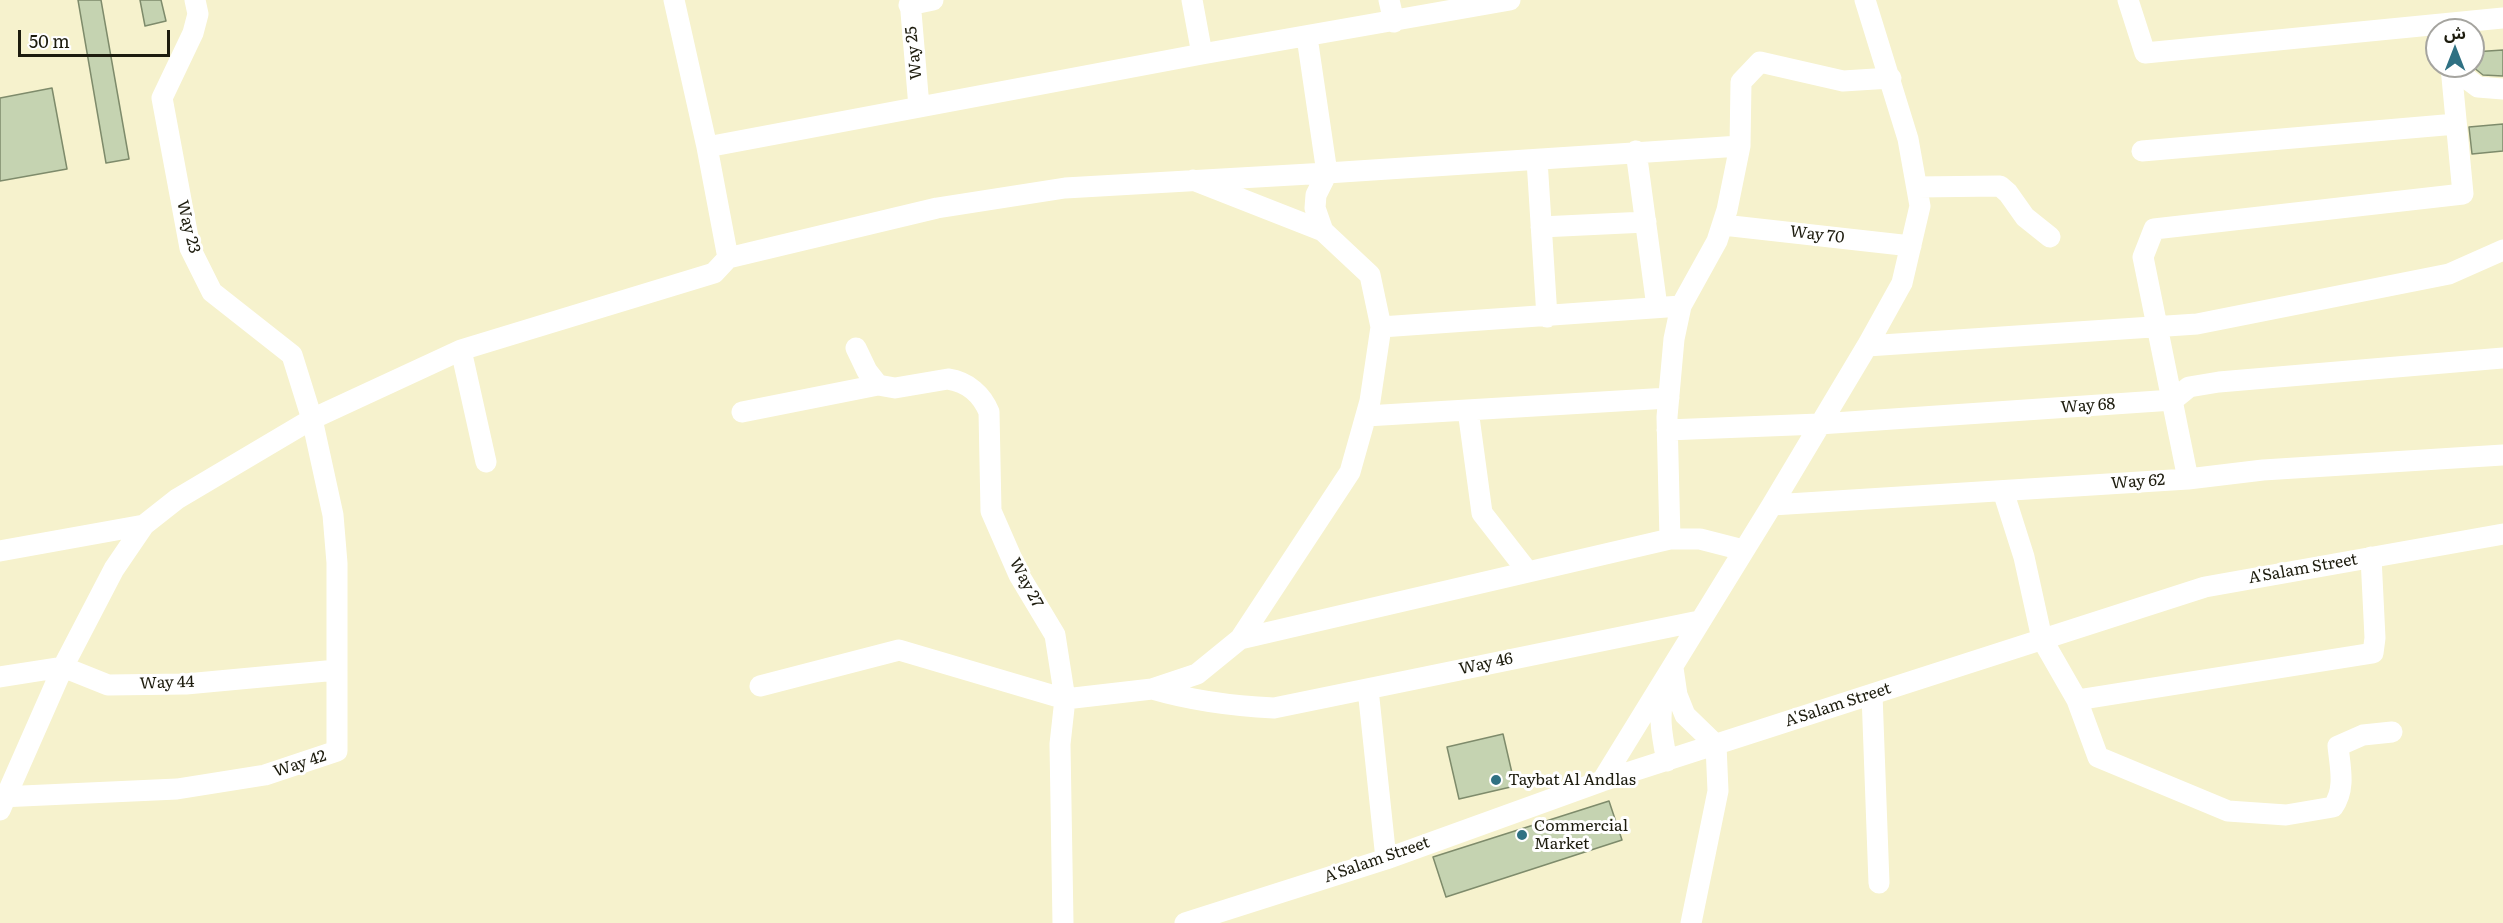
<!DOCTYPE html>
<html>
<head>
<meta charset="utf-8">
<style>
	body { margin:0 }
	#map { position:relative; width:2503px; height:923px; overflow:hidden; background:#f6f2cd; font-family:Literata,"Noto Sans Arabic",serif }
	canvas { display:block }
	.north { position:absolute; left:2425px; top:18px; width:60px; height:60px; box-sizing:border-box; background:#fff; border:2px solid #a5a49f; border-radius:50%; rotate:0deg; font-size:16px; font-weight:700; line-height:24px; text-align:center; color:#1d1c0e }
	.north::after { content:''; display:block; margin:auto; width:21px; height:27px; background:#2f7183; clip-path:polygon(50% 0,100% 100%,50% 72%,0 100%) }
	.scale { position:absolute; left:18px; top:30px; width:152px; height:27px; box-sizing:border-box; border:3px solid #1d1c0e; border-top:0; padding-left:8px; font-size:18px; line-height:21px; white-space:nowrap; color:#1d1c0e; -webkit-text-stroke:4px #fff; paint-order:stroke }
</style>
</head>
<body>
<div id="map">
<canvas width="2503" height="923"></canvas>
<div class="north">ش</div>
<div class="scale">50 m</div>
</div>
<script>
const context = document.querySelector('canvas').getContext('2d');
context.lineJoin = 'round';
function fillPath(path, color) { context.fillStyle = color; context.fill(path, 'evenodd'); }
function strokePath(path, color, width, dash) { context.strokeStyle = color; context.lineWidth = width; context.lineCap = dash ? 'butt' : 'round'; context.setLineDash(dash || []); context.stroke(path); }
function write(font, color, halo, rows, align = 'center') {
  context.font = font + ' Literata,serif'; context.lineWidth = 6; context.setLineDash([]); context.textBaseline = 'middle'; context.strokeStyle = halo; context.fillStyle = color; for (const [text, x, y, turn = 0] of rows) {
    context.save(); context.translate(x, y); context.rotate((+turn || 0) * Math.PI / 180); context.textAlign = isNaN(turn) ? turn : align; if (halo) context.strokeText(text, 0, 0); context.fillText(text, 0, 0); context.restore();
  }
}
const building = new Path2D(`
	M 78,0 L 101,0 L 129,159 L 106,163 Z
	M 140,0 L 161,0 L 166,21 L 145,26 Z
	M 2503,50 L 2503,76 L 2483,75 L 2473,67 L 2473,52 Z
	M 52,88 L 67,169 L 0,181 L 0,98 Z
	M 2503,124 L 2503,151 L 2472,154 L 2469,127 Z
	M 1503,734 L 1515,786 L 1459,799 L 1447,747 Z
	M 1609,801 L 1622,840 L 1446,897 L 1433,857 Z`);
fillPath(building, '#c5d3b1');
strokePath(building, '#7e8b6b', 1.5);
strokePath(new Path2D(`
	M 910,0 L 919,107
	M 1192,0 L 1202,54
	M 1389,0 L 1394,22
	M 2128,0 L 2145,53 L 2503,18
	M 909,5 L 933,0
	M 1307,37 L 1327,173 L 1316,195 L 1315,208 L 1323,231
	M 2450,66 L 2478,87 L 2503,89
	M 707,147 L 1202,54 L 1510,0
	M 1636,151 L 1657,307
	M 2142,151 L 2456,124
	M 1537,160 L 1547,317
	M 1917,187 L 2000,186 L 2008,193 L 2025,217 L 2050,237
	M 1723,225 L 1911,246
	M 1541,227 L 1646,222
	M 728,258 L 937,208 L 1065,188 L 1327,173 L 1740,146
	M 1381,327 L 1681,306
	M 1867,346 L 2197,324 L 2449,274 L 2503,250
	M 856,348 L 867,371 L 878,385 L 895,388 L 948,379 C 968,382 982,395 989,412 L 991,511 L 1019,575 L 1055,635 L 1065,699 L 1060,744 L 1063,923
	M 461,350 L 486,462
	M 1468,410 L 1482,513 L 1528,572
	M 742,412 L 878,385
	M 1366,416 L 1669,398
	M 1667,430 L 1819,424 L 2173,400 L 2189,387 L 2219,382 L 2503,358
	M 2188,479 L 2143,257 L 2154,229 L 2463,194 L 2451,67
	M 2003,491 L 2024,557 L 2042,639 L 2077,700 L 2098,757 L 2228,811 L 2286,815 L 2333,807 C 2346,789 2340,767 2338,746 L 2363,735 L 2392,732
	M 1772,505 L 2188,479 L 2263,470 L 2503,455
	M 1670,539 L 1667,417 L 1674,339 L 1681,306 L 1717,241 L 1727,210 L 1740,146 L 1741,82 L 1760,62 L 1843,81 L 1891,78
	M 0,551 L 144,525
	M 1240,639 L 1670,539 L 1700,539 L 1743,550
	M 1673,668 L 1677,695 L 1685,715 L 1716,745 L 1718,791 L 1691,923
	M 0,677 L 63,667 L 108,685 L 186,684 L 337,670
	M 760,686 L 899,650 L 1065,699 L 1152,689 L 1197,674 L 1240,639 L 1350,472 L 1370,401 L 1381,327 L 1370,275 L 1323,231 L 1193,180
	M 1666,688 C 1657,714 1662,736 1667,761
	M 1152,689 C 1193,701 1231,706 1274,708 L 1699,621
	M 1368,689 L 1386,859
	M 1872,694 L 1879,883
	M 2077,700 L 2373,653 L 2375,638 L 2371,557
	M 1602,781 L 1772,505 L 1867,346 L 1902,283 L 1920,206 L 1908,139 L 1865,0
	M 0,797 L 177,789 L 265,775 L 337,751 L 337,563 L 333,515 L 312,419 L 292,355 L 212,292 L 190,248 L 162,98 L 193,33 L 198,14 L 195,0
	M 0,810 L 63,667 L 114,569 L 144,525 L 177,499 L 312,419 L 461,350 L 714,273 L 728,258 L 707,147 L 674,0
	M 1185,923 L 1386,859 L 1602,781 L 2205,587 L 2503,534`), '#fff', 21);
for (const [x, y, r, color] of [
	[1496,780,6,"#2f7183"],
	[1522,835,6,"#2f7183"]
]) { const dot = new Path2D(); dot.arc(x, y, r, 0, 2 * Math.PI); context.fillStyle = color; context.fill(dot); strokePath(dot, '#fff', 2); }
write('16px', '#1d1c0e', '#fff', [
	["Way 25",914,53,-96],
	["Way 23",188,227,76],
	["Way 70",1817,235,7],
	["Way 68",2088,406,-4],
	["Way 62",2138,482,-4],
	["A'Salam Street",2303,569,-10],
	["Way 27",1026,583,62],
	["Way 46",1486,664,-12],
	["Way 44",167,683,-2],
	["A'Salam Street",1838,705,-18],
	["Way 42",300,764,-18],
	["A'Salam Street",1377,860,-19]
]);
write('16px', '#1d1c0e', '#fff', [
	["Taybat Al Andlas",1508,780],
	["Commercial",1534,826],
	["Market",1534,844]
], 'left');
</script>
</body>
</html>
